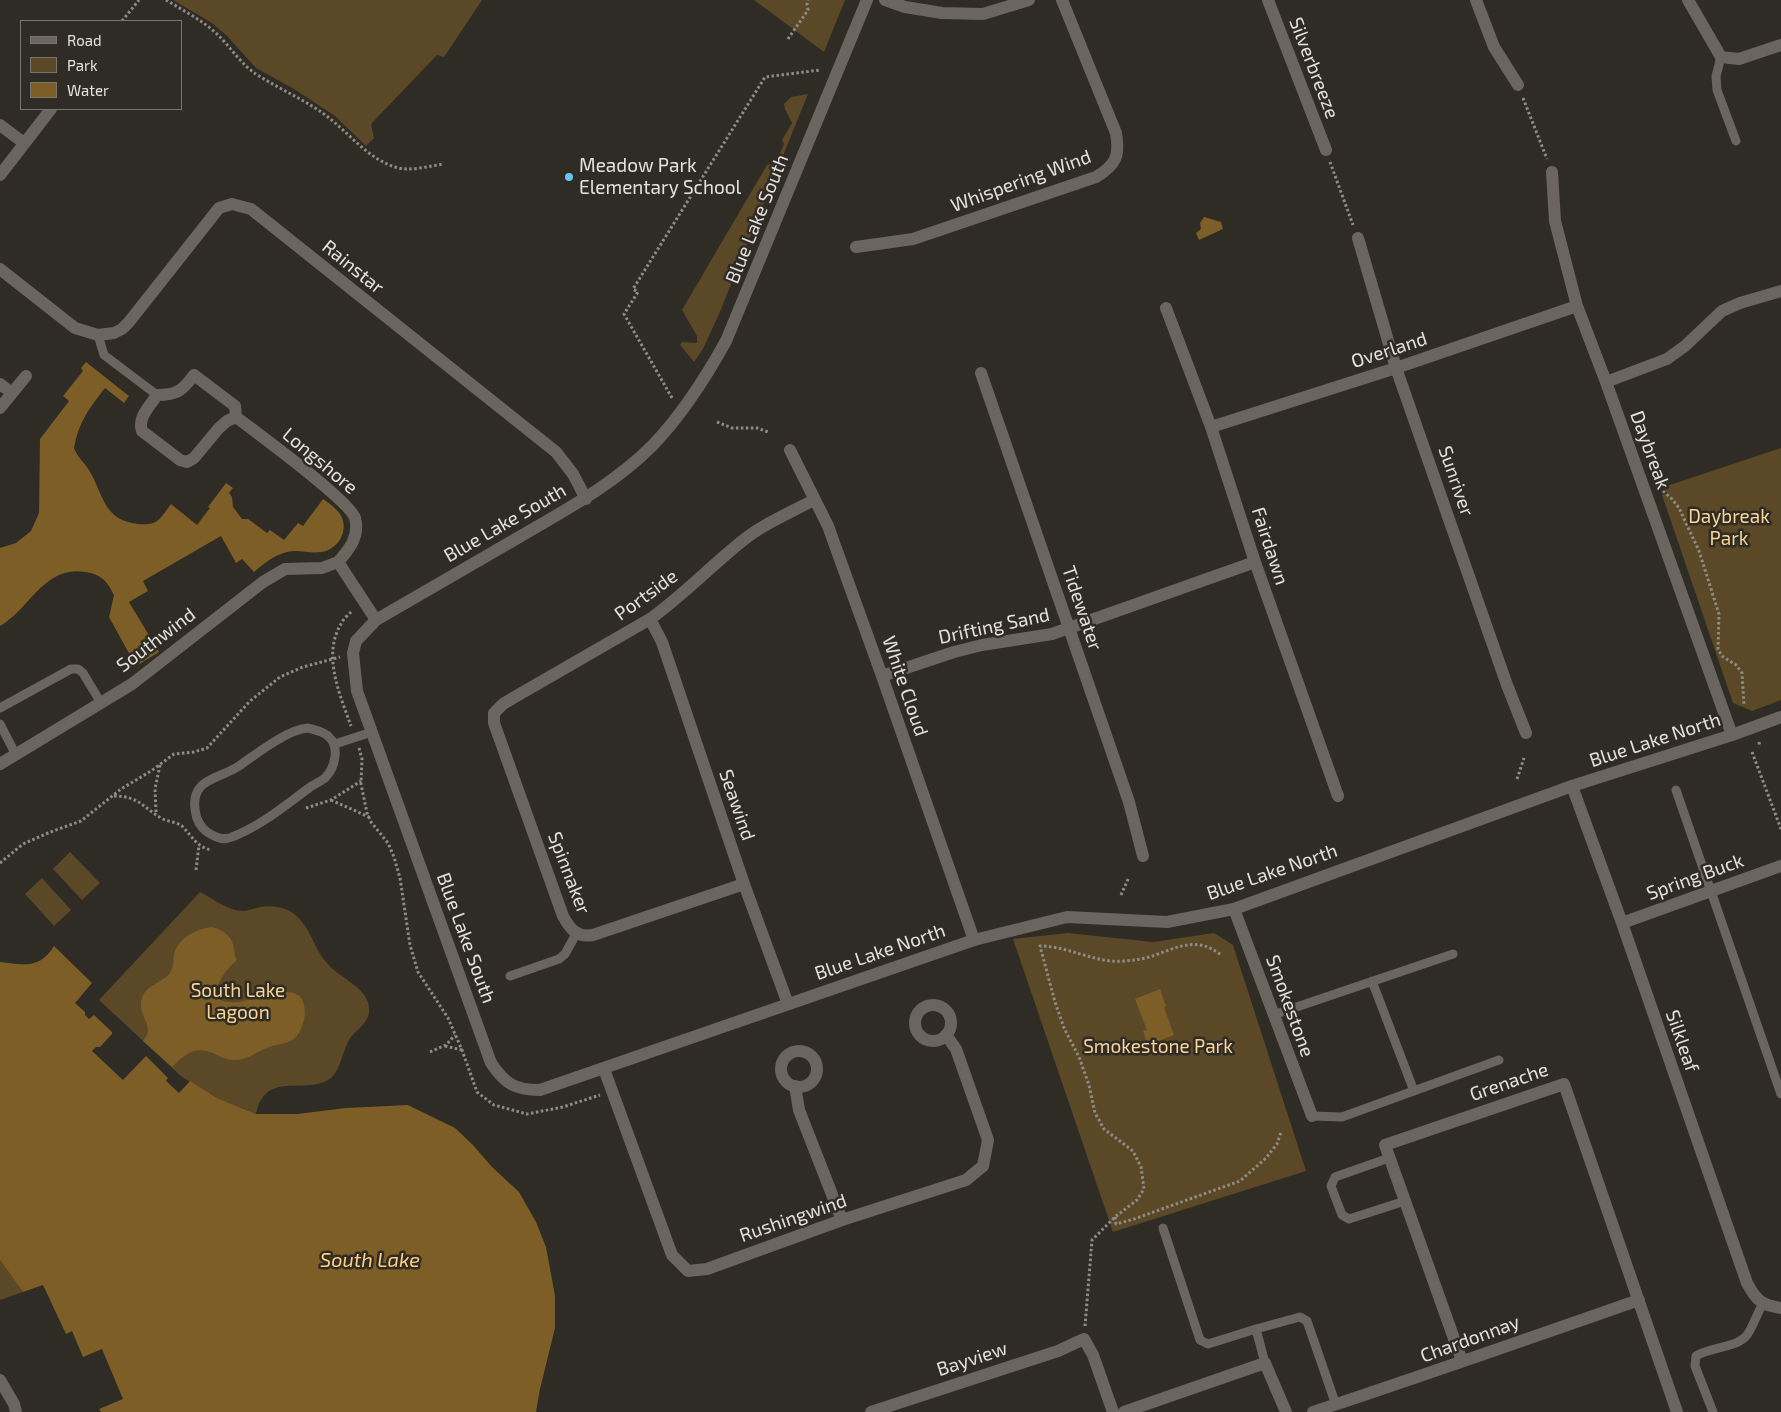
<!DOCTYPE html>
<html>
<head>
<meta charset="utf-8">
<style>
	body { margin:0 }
	#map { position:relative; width:1781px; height:1412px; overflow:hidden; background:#2f2b25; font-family:"Exo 2",sans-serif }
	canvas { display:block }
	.legend { position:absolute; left:20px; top:20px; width:162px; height:90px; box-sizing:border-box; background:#2f2b25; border:1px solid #78746f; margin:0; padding:6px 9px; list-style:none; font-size:15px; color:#e5e2de }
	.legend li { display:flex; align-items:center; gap:10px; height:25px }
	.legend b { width:25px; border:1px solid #78746f }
</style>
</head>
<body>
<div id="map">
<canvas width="1781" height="1412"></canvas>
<ul class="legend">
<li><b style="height:6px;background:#6a655e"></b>Road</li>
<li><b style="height:14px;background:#5a4827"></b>Park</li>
<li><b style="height:14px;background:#7c5e26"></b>Water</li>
</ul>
</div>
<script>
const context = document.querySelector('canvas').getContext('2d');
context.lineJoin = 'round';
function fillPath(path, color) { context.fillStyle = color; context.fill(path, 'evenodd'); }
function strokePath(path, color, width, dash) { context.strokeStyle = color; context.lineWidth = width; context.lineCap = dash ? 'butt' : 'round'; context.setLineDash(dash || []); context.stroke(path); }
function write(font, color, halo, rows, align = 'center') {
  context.font = font + ' "Exo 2",sans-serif'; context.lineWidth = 5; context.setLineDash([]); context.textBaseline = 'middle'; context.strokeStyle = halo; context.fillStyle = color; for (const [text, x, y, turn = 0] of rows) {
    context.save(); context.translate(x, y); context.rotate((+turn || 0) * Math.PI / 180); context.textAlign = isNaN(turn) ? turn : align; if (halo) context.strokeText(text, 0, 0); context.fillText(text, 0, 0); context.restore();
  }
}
fillPath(new Path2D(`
	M 173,0 L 482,0 L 444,57 L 437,55 L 371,124 L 374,138 L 366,146 L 335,116 L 294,89 L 256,68 L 227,36 L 212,23 Z
	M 754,0 L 845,0 L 824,52 Z
	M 808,94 L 719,314 L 703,349 L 694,362 L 680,345 L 682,342 L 697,343 L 697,336 L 682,310 L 767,165 L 776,163 L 784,144 L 782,140 L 792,123 L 785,109 L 784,104 L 791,97 Z
	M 1781,448 L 1781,700 L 1752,711 L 1733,703 L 1662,495 L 1667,493 L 1664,487 Z
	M 70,852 L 100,883 L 82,900 L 53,869 Z
	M 42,878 L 71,910 L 54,926 L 25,894 Z
	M 200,892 C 214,899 229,912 245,911 C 250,910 255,908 260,907 C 270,905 285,907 293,913 C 312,928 312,946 327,963 C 338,977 361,984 368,1002 C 369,1005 369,1010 369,1013 C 367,1025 354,1031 349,1040 C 342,1052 341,1069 331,1078 C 311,1094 275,1075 261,1100 C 258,1104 257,1110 256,1114 L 217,1098 L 182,1077 L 99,1000 Z
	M 1068,933 L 1153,942 L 1214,933 L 1233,945 L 1306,1171 L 1113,1232 L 1013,939 Z
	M 0,1260 L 1,1261 L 23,1292 L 0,1300 Z`), '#5a4827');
fillPath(new Path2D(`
	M 1204,217 L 1221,222 L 1223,229 L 1199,240 L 1196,233 L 1201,229 L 1200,223 Z
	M 86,362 L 129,396 L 124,403 L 105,388 C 90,407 78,423 74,448 C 77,457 85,463 89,470 C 104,495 103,520 138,524 C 158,526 160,519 171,504 L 197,525 L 210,508 L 208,507 L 226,483 L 233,488 L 229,493 L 232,497 L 233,507 L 242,519 L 248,519 L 267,533 L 270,530 L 284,540 L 298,523 L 303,526 L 323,499 C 329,503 336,508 340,514 C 350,529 339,550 321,552 C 310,554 298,549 287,552 C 274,555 263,564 254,572 L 242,559 L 236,563 L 221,536 L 143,581 L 148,591 L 129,602 L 159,652 L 136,666 L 109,617 L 114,595 C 107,581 101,574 85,572 C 44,565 29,610 0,626 L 0,548 L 16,543 L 31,531 L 39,513 L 40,439 L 69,401 L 63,396 L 83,371 L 81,368 Z
	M 212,927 C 223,930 233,937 234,949 C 235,954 234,956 237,960 C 226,970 215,982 218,998 C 227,1006 250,1002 258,994 C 277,996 305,981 305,1014 C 304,1021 301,1033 295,1038 C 288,1044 278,1044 269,1047 C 257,1051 247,1061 233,1060 C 227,1060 221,1057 215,1054 C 195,1045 186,1053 172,1067 L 143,1041 C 157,1026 136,1016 142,998 C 146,985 162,983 170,973 C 174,967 173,961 174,955 C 178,937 197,929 212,927 Z
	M 54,946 L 92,983 L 75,1003 L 85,1012 L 85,1015 L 89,1019 L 94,1015 L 112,1032 L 112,1034 L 100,1047 L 96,1047 L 92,1051 L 123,1080 L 146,1056 L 168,1078 L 166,1081 L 179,1093 L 190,1081 L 217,1098 L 256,1114 L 297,1114 L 346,1108 L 408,1105 L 455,1128 L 473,1145 L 492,1167 L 519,1192 L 536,1222 L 546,1247 L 555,1296 L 555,1328 L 540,1389 L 536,1412 L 101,1412 L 99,1409 L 123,1399 L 102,1349 L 83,1357 L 72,1331 L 66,1334 L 43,1285 L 23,1292 L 0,1260 L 0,962 C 24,965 40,969 54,946 Z
	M 1160,989 L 1166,1006 L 1164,1007 L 1174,1035 L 1148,1045 L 1143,1031 L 1147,1030 L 1135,999 Z`), '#7c5e26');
strokePath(new Path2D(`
	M 166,0 C 184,11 204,21 219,36 C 231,48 242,65 256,74 C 282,91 311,102 334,122 C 353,138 370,159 395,167 C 409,172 429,166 444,164
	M 122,21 L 139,0
	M 788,39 L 808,10 L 807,5 L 808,0
	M 1523,98 L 1547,159
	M 1330,162 L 1353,225
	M 672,398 L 624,314 L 638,292 L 633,289 L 765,77 L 820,70
	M 717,422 L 732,428 L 757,428 L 768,432
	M 1663,491 L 1672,499 L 1679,508 L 1699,551 L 1719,614 L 1718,649 L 1722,656 L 1736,665 L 1742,673 L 1744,705
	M 351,612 C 348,615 343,619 341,624 C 322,655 340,695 351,726
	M 1759,742 L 1760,747
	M 359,748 L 362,759 L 361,784 L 367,813 L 371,822 L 388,843 L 394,857 L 400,878 L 410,945 L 418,972 L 448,1018 L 462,1050 L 477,1092 L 494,1105 L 527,1114 L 563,1107 L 600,1095
	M 1752,752 L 1781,829
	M 1517,779 L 1524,758
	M 114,796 C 140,796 144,809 163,819 C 169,822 177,822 182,826 C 192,836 197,848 212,850
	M 331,800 L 369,817
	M 306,808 L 331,800 L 361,781
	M 156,812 L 155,789 L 160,765
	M 0,863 L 23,844 L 53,831 L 81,821 L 121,789 L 151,771 L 174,754 L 194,752 L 207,748 L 250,701 L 280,677 L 303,667 L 340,657
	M 196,870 L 199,845
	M 1121,895 L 1129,877
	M 445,1046 L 462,1050
	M 430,1052 L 446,1045 L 455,1035
	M 1115,1217 L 1116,1224 L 1134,1219 L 1240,1181 L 1266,1158 L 1277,1144 L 1281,1132
	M 1085,1326 L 1092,1240 L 1115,1217 L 1137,1200 L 1144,1189 L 1141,1167 L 1133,1151 L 1104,1129 L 1095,1113 L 1089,1085 L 1079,1057 L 1064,1028 L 1055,1002 L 1040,946 C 1069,946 1096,964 1124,961 C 1135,960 1145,959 1155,955 C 1179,947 1197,936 1221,955`), '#8f8c87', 3, [2.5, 2.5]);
strokePath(new Path2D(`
	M 1721,57 L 1716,76 L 1717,90 L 1736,141
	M 98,335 L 104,355 L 157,395
	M 0,708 L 71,669 L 78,669 L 83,673 L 101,703
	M 0,724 L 16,755
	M 308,728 C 315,730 325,732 329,737 C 340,747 335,768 325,778 C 320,782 314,784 309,788 C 284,806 261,826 232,837 C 223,841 215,837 207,832 C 199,826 196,819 195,809 C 191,778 220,779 239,766 C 256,754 288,729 308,728 Z
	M 335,744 L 372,732
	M 1676,790 L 1781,1094
	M 510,976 L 559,959 L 565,954 L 576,934
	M 1372,981 L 1414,1091
	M 1273,1015 L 1453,954
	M 1312,1116 L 1342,1117 L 1499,1060
	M 1389,1158 L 1335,1177 L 1331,1186 L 1342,1215 L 1349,1219 L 1405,1201
	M 1163,1228 L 1200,1340 L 1208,1344 L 1256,1329 L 1265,1363
	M 1256,1329 L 1300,1317 L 1307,1321 L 1336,1405
	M 1713,1412 L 1695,1366 L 1696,1356 C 1710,1347 1737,1348 1747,1335 C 1753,1327 1757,1313 1763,1304`), '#6a655e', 9);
strokePath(new Path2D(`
	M 885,0 L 905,7 L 942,13 L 983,14 L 1029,0
	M 1268,0 L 1326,150
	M 1476,0 L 1494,47 L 1518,85
	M 1688,0 L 1721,57 L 1739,59 L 1781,45
	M 0,125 L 24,143
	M 1552,172 L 1555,221 L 1577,306 L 1606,382 L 1732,735
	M 0,175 L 51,109
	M 1358,238 L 1396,368 L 1507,685 L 1526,733
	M 856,247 L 913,239 L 1096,177 C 1116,165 1120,156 1116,133 L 1062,0
	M 0,269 L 75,328 L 98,335 L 114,333 L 122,329 L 129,322 L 219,208 L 232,204 L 251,209 L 556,452 L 573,474 L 586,499
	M 1166,308 L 1211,427 L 1255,562 L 1338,796
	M 981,373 L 1129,802 L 1143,856
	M 1606,382 L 1667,359 L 1685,346 L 1722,311 L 1740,303 L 1781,291
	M 0,384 L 12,393
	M 0,408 L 26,376
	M 236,417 L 227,421 L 219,428 L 194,458 L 187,462 L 180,460 L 142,431 C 137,418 150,406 157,395 C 177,395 182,391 194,375 L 235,406 L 236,417 C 257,433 349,500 355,518 C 360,536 349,550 338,562 L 376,620
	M 1211,427 L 1396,368 L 1577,306
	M 790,450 L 828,526 L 882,676 L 974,940
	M 650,619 L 662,642 L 744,884 L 788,1004
	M 882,676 L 954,652 L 982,645 L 1052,634 L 1255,562
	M 0,764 L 132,684 L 263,582 L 285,569 L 322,568 L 338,562
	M 1572,786 L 1622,923 L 1747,1283 C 1756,1300 1761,1305 1781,1308
	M 744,884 L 593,935 C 577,938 570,929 563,916 L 494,723 L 494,713 L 503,704 L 513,698 L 650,619 C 682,596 710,567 741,542 C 763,524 789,513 814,500
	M 1234,909 L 1312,1116
	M 1622,923 L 1781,866
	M915 1023a18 18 0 1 1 36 0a18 18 0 1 1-36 0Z
	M781 1069a18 18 0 1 1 36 0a18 18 0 1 1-36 0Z
	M 604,1069 L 672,1255 L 688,1271 L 707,1269 L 842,1220 L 966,1180 L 983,1166 L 988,1140 L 956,1049 L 946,1035
	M 795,1086 L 799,1110 L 842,1220
	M 1462,1361 L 1385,1145 L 1564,1084 L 1677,1412
	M 0,1380 L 14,1404 L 16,1412
	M 871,1412 L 1058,1351 L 1084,1339 L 1093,1355 L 1113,1412
	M 1124,1412 L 1265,1363 L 1286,1412
	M 1313,1412 C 1422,1376 1530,1338 1639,1300`), '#6a655e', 12);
strokePath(new Path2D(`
	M 867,0 L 726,341 C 705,379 682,415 652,446 C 614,484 567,509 521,536 C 472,564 424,592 376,620 L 356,641 L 353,653 L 357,691 L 491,1063 C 505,1084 515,1090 540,1090 L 974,940 L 1067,917 L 1167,922 L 1234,909 L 1572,786 L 1732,735 L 1781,717`), '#6a655e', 12);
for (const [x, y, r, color] of [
	[569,177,5,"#67c4ef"]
]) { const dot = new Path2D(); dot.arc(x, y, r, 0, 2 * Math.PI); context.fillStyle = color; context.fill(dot); strokePath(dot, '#2f2b25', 2); }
write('19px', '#e5e2de', '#2f2b25', [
	["Silverbreeze",1314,68,69],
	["Whispering Wind",1021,181,-20],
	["Blue Lake South",757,219,-68],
	["Rainstar",353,267,39],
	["Overland",1389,350,-18],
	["Daybreak",1650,450,70],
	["Longshore",320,461,40],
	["Sunriver",1456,481,71],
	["Blue Lake South",505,523,-30],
	["Fairdawn",1270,546,72],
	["Portside",646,595,-36],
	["Tidewater",1082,608,71],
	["Drifting Sand",994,626,-12],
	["Southwind",156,640,-37],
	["White Cloud",905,686,71],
	["Blue Lake North",1655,740,-18],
	["Seawind",737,805,71],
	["Blue Lake North",1272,872,-19],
	["Spinnaker",569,873,69],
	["Spring Buck",1695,877,-20],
	["Blue Lake South",466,938,70],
	["Blue Lake North",880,952,-19],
	["Smokestone",1290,1006,70],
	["Silkleaf",1682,1041,71],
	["Grenache",1509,1082,-19],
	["Rushingwind",793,1218,-19],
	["Chardonnay",1470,1339,-20],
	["Bayview",972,1359,-18]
]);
write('19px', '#e5e2de', '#2f2b25', [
	["Meadow Park",579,166],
	["Elementary School",579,188]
], 'left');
write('19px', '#fad596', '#2f2b25', [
	["Daybreak",1729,517],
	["Park",1729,539],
	["South Lake",238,991],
	["Lagoon",238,1013],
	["Smokestone Park",1158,1047]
]);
write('italic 20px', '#fed07f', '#2f2b25', [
	["South Lake",370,1260]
]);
</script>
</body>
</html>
